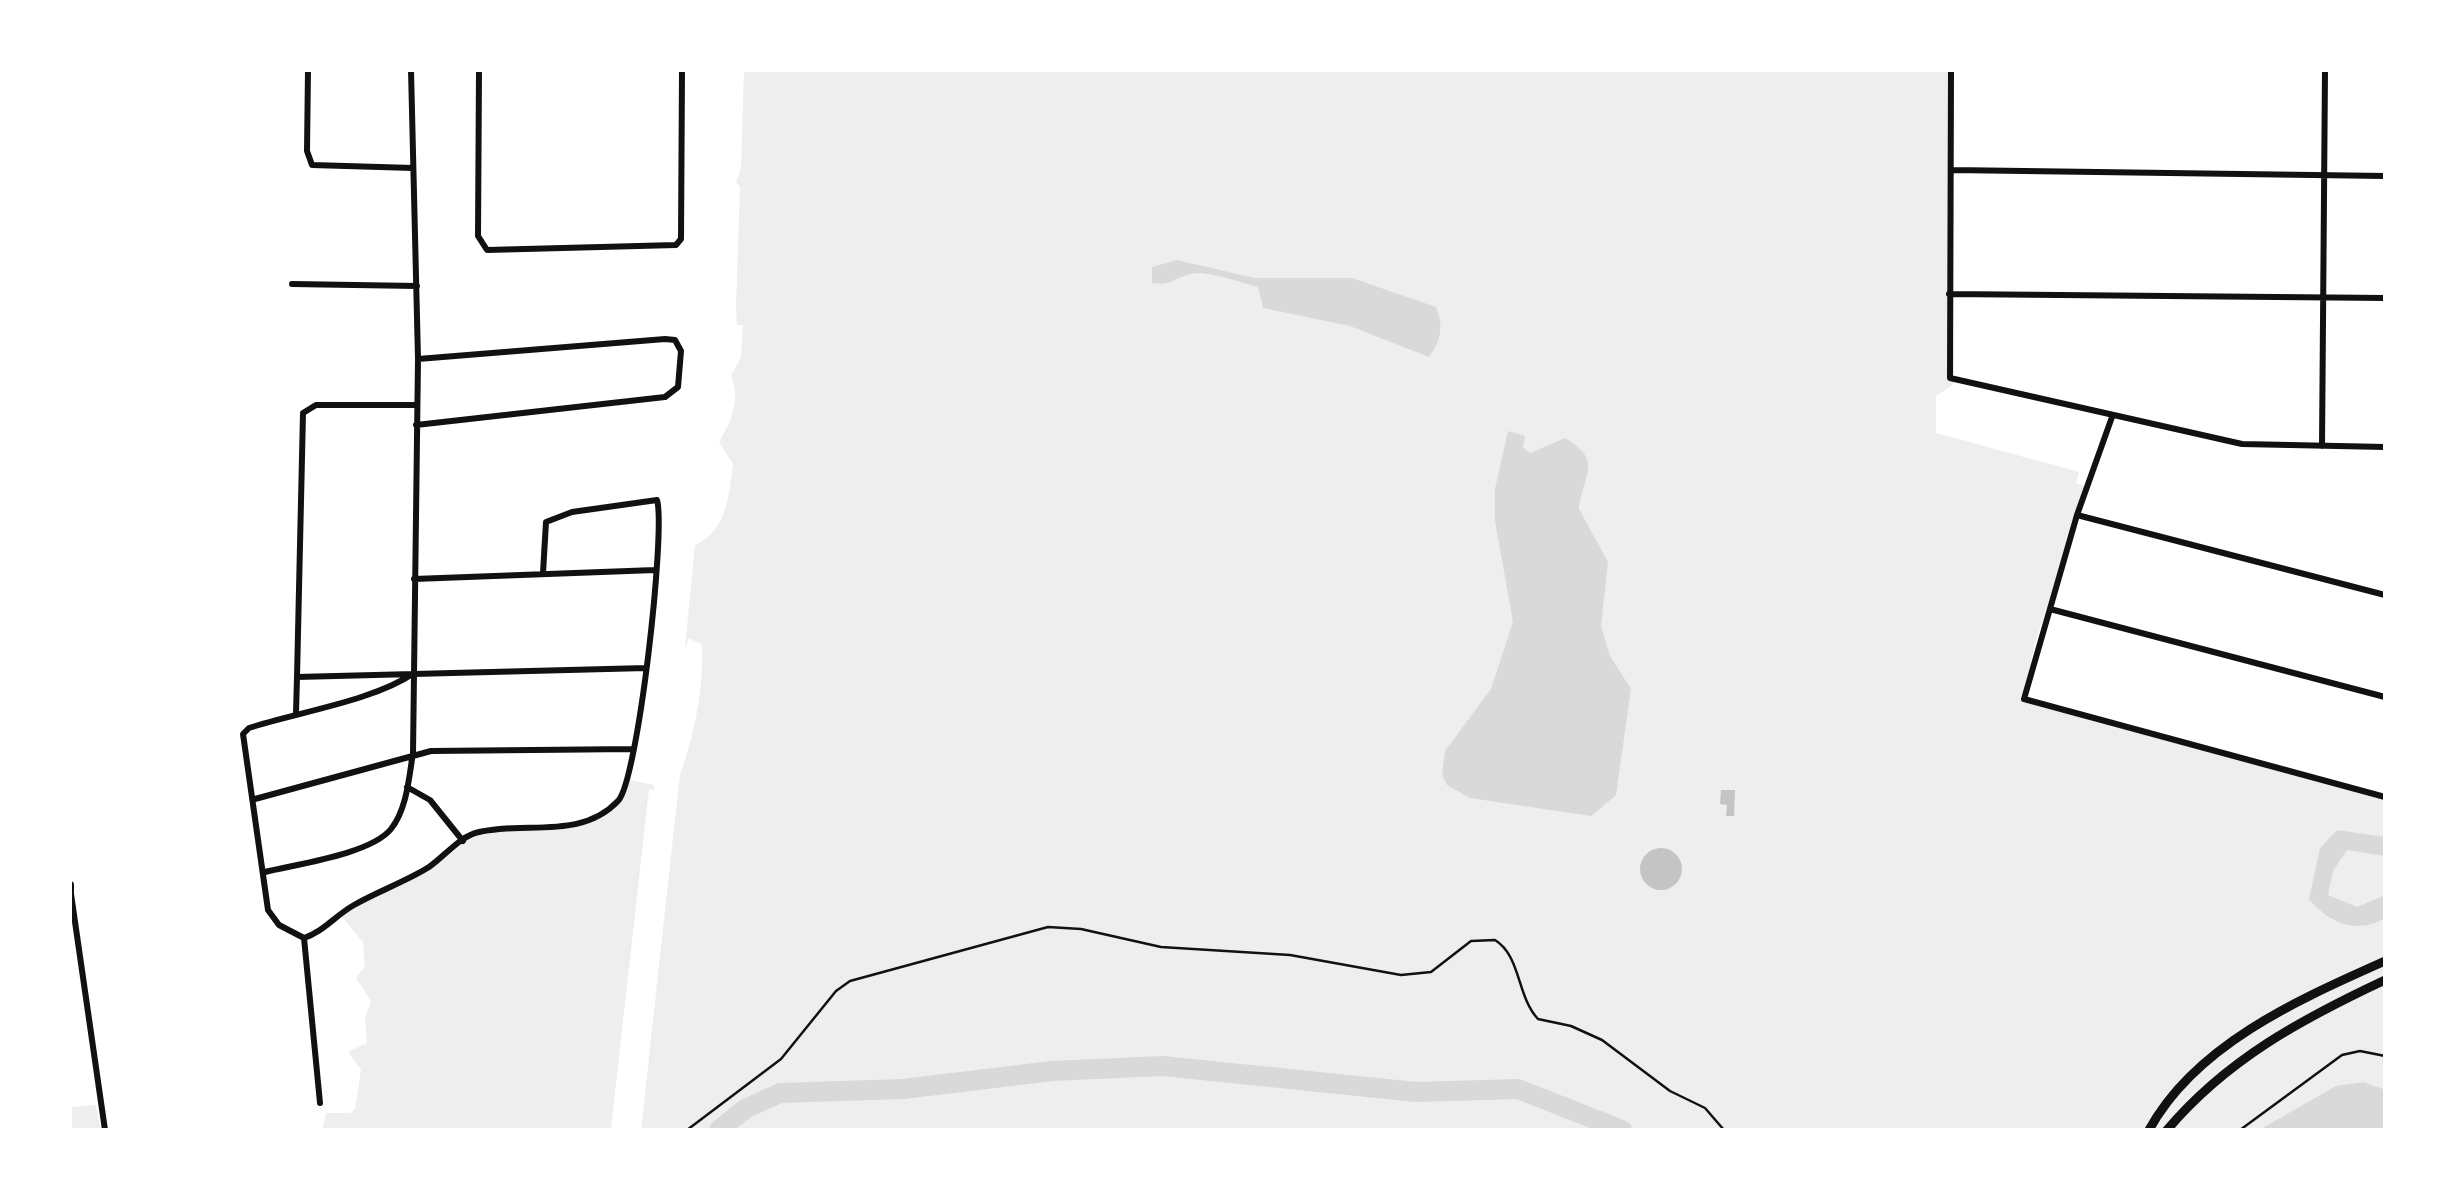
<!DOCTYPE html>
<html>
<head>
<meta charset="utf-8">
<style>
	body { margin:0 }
	#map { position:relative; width:2455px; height:1200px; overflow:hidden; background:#fff; font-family:Inter,sans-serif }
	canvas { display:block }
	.frame { position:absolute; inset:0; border:72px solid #fff; pointer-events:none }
</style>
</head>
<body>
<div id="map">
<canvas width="2455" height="1200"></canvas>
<div class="frame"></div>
</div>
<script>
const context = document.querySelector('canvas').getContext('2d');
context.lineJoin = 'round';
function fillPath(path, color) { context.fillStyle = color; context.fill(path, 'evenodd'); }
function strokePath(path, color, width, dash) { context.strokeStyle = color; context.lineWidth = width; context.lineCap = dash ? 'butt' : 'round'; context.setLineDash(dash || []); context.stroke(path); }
fillPath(new Path2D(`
	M 744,70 L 1949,70 L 1954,384 L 1936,396 L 1936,433 L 2079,472 L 2076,483 L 2088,487 L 2035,643 L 2022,702 L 2385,799 L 2385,1092 C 2345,1076 2335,1091 2305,1112 C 2292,1121 2274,1125 2259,1130 L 641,1130 L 680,774 C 694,738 704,687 702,645 L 689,638 L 685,648 L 695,545 C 727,531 729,495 733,464 L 719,442 C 731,422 741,399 731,376 L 741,357 L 743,325 L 737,325 L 736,307 L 740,187 L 736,182 L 741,168 Z
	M 626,779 L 653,785 L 655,790 L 649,789 L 611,1130 L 322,1130 L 326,1113 L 350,1113 L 355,1109 L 361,1070 L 348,1052 L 367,1043 L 365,1018 L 371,1001 L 356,978 L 365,966 L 363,942 L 340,915 C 363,903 387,893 408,880 C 426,870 440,853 457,843 C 512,810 592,856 626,779 Z
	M 96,1105 L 101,1130 L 70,1130 L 70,1107 Z`), '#eee');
fillPath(new Path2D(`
	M 1177,260 L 1254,278 L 1352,278 L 1436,307 C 1444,325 1441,341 1429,357 L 1350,326 L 1263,308 L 1258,287 C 1241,283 1209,270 1191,274 C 1174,278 1171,286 1152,283 L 1152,267 Z
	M 1508,431 L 1525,436 L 1523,447 L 1530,453 L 1565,438 C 1604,461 1583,474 1579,509 L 1608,562 L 1601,626 L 1610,656 L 1631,689 L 1616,795 L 1591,816 L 1470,798 L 1447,785 L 1442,775 L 1445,751 L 1491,689 L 1513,622 L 1495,521 L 1495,489 Z
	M 2337,830 L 2385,837 L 2385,856 L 2347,850 L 2333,871 L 2328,895 L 2357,907 L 2385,895 L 2385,918 C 2356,935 2329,923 2309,899 L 2320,848 Z
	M 2364,1082 L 2385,1090 L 2385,1130 L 2259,1130 L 2336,1086 Z`), '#d9d9d9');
strokePath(new Path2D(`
	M 719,1130 L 745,1109 L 780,1093 L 903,1089 L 1052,1071 L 1163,1066 L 1416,1092 L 1518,1089 L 1622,1130`), '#d9d9d9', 20);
fillPath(new Path2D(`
	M 1721,790 L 1735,790 L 1734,816 L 1726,816 L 1727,805 L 1720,804 Z
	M1640 869a21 21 0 1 1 42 0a21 21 0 1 1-42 0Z`), '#c4c4c4');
strokePath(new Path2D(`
	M 687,1130 L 781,1059 L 836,991 L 850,981 L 1048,927 L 1081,929 L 1161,947 L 1290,955 L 1401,975 L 1431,972 L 1471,941 L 1495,940 C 1521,956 1517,997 1538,1019 L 1571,1026 L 1602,1040 L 1670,1091 L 1705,1108 L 1724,1130
	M 2240,1130 L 2342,1055 L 2360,1051 L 2385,1056`), '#111', 2.5);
strokePath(new Path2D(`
	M 308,70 L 307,151 L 312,165 L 413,168
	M 479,70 L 478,236 L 487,250 L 676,245 L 681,239 L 682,70
	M 1951,70 L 1950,378 L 2242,444 L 2385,447
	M 1952,170 L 2385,176
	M 292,284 L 417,286
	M 1949,294 L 2385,298
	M 416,405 L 316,405 L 303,413 L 297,677 L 646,668
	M 2112,417 L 2077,515 L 2024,699 L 2385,797
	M 416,425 L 665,397 L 678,387 L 681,351 L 675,340 L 665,339 L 418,359
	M 2322,446 L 2325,70
	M 2077,515 L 2385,595
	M 414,579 L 655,570
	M 2050,609 L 2385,697
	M 414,673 C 373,701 298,712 249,728 L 243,734 L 268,910 L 279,925 L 304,938 C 323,932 336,915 354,905 C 378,891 405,882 429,867 C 445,856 460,836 479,832 C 526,821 581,840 618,801 C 638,781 666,530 657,500 L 572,512 L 546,522 L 543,573
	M 296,713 L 297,677
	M 407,787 L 430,800 L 463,841
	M 255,799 L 431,751 L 634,749
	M 265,872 C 297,864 371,854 391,829 C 407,809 409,777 413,753 L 418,359 L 411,70
	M 71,894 L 105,1130
	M 304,938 L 320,1103`), '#111', 6);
strokePath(new Path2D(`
	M 70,885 L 70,894`), '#111', 8);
strokePath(new Path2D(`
	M 2149,1130 C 2196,1044 2300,999 2385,961
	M 2167,1130 C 2227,1059 2302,1019 2385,980`), '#111', 9);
</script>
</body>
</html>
